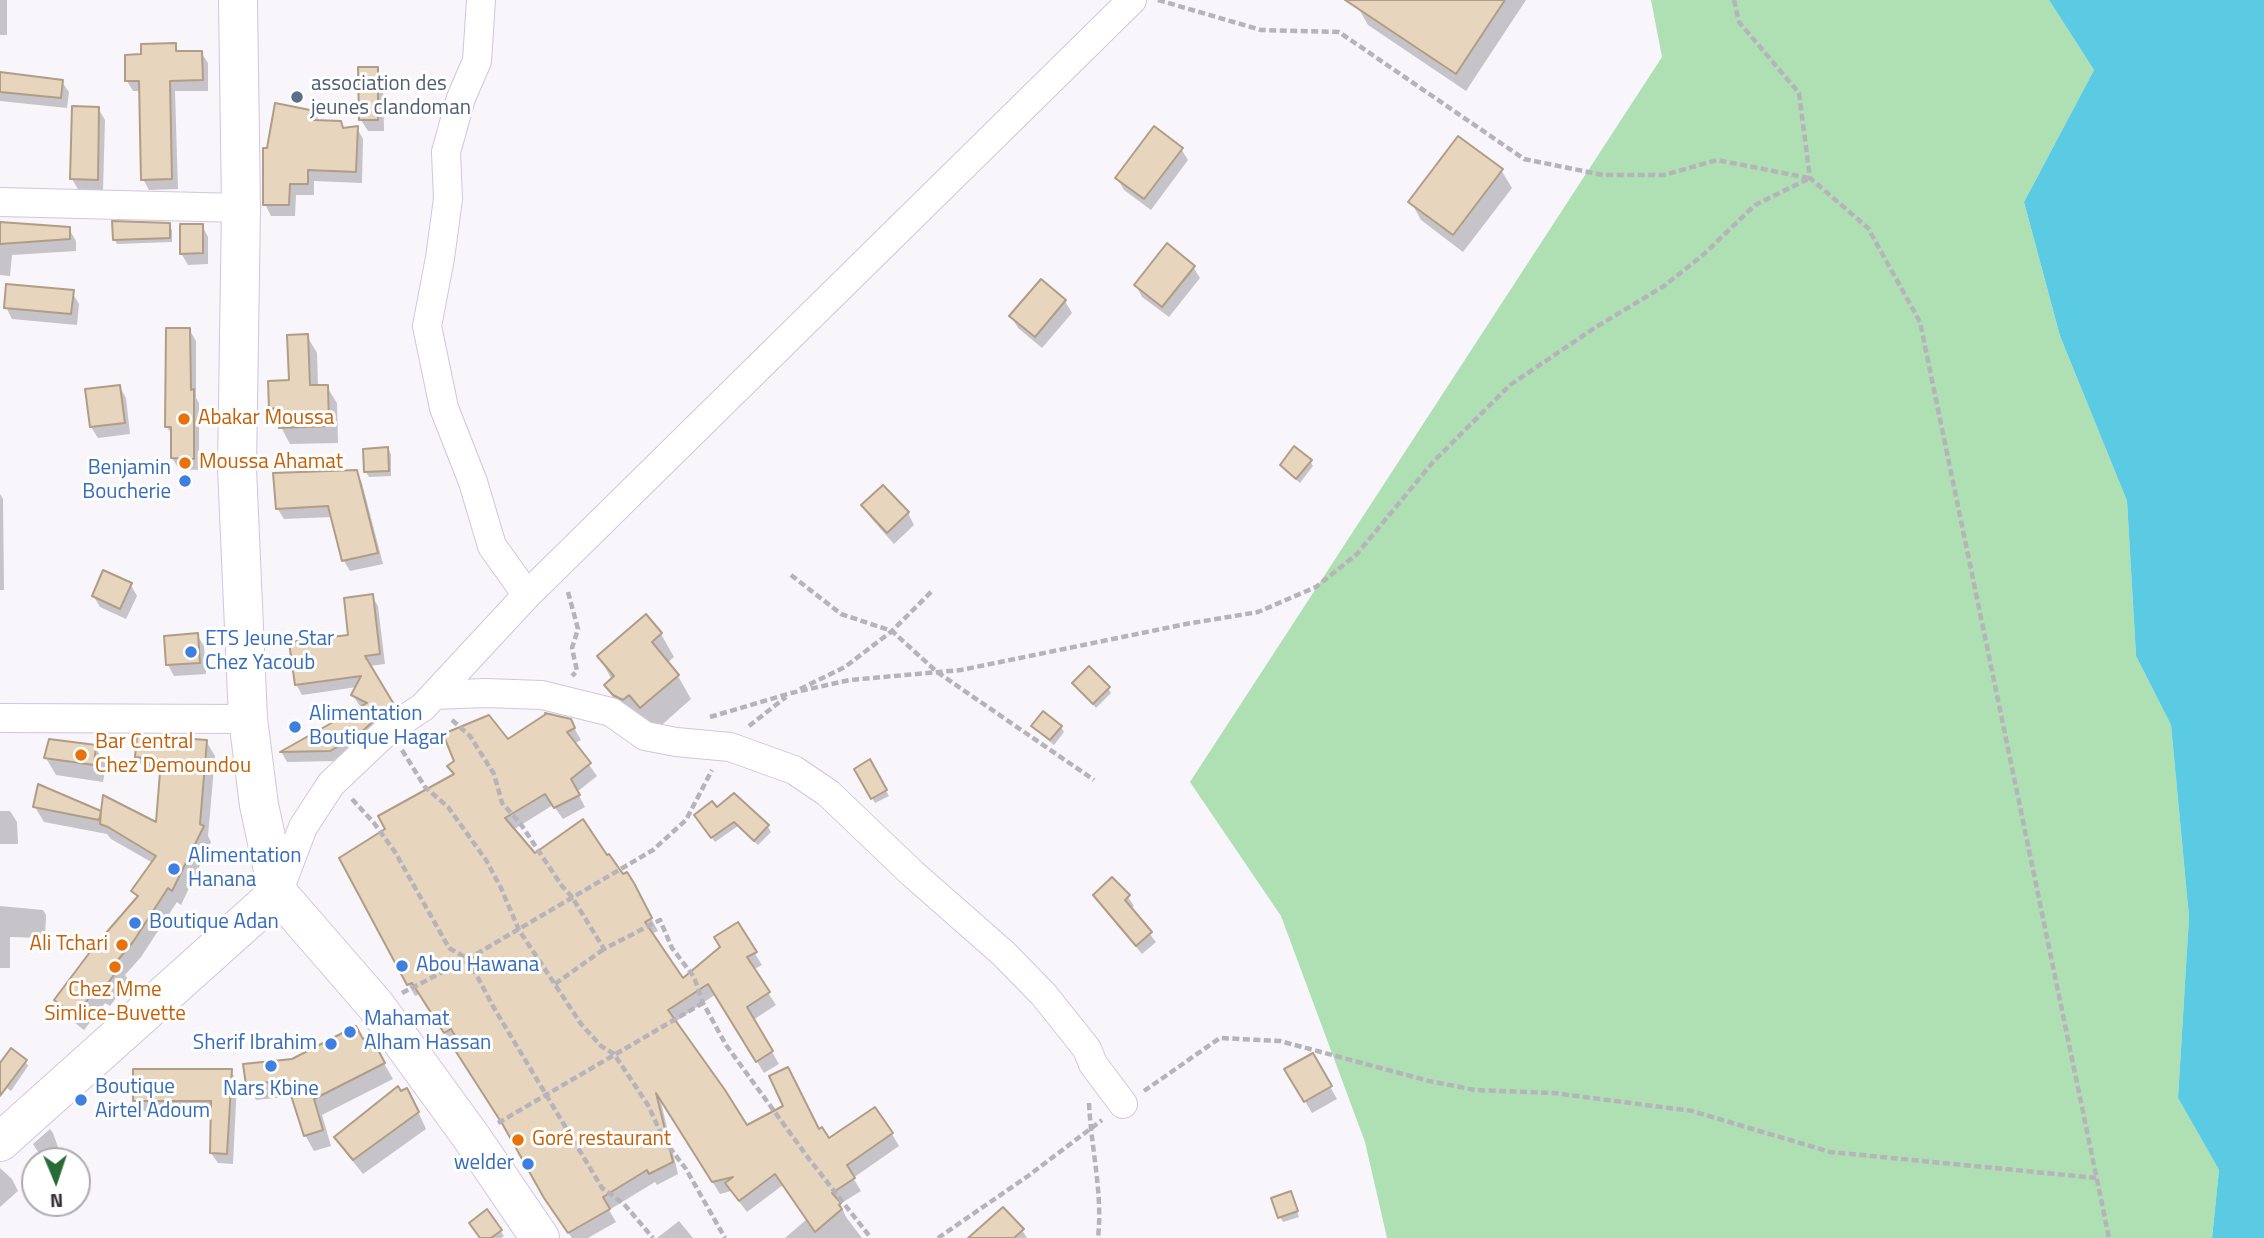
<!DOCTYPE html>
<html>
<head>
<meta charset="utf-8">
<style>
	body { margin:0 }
	#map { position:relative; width:2264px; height:1238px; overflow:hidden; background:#f8f5fb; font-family:"Titillium Web",sans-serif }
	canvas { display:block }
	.north { position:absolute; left:21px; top:1147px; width:70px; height:70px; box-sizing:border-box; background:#fff; border:2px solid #adabaf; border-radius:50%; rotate:178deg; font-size:19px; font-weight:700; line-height:28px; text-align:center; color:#322d37 }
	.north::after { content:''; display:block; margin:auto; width:24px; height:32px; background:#286b36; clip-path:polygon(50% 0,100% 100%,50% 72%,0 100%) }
</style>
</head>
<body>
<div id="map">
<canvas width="2264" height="1238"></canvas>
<div class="north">N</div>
</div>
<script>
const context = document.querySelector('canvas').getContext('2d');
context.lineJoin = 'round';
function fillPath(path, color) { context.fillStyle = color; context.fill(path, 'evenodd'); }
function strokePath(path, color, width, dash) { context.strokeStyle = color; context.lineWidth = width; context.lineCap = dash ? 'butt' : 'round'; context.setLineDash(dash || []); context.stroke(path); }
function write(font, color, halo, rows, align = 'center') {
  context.font = font + ' "Titillium Web",sans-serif'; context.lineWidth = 6; context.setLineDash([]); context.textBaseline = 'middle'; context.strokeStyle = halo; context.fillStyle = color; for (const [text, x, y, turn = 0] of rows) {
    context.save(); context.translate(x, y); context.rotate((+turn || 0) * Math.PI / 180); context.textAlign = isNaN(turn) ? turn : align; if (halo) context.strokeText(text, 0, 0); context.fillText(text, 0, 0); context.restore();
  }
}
fillPath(new Path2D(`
	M 1651,0 L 2049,0 L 2094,70 L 2024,202 L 2060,336 L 2127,501 L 2136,656 L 2171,725 L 2189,917 L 2178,1098 L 2219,1170 L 2212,1238 L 1387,1238 L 1365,1142 L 1281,916 L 1190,782 L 1662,57 Z`), '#aee0b4');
fillPath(new Path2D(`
	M 2049,0 L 2264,0 L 2264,1238 L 2212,1238 L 2219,1170 L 2178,1098 L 2189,917 L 2171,725 L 2136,656 L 2127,501 L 2060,336 L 2024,202 L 2094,70 Z`), '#5bcbe3');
fillPath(new Path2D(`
	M 0,0 L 7,0 L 7,35 L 0,35 Z
	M 1363,0 L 1526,0 L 1466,91 L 1368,25 L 1358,7 Z
	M 175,45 L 179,53 L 201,52 L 208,63 L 208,91 L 175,91 L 178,189 L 149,190 L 143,179 L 141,91 L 133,91 L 127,81 L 142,56 Z
	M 377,69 L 383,80 L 384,131 L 368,131 L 361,120 Z
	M 0,74 L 62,82 L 69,92 L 67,108 L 0,101 Z
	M 98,108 L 105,120 L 103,191 L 79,191 L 72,179 Z
	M 314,112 L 320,122 L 344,129 L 357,128 L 363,139 L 362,183 L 314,181 L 314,195 L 296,195 L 295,216 L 271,216 L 265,204 Z
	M 1181,149 L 1188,160 L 1151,210 L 1124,190 L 1117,178 Z
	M 1501,170 L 1512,188 L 1463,252 L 1421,220 L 1411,202 Z
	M 0,223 L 69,229 L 76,241 L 76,251 L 12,255 L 10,276 L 0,275 Z
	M 169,225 L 172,230 L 172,242 L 117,244 L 114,239 Z
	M 202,225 L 208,237 L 208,264 L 188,265 L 181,253 Z
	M 1193,267 L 1200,278 L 1169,317 L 1142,297 L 1136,285 Z
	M 72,292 L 79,304 L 77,325 L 12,319 L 6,307 Z
	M 1065,301 L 1072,313 L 1042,348 L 1018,328 L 1011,316 Z
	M 189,329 L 196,341 L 196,398 L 199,403 L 199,470 L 179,469 L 172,458 L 173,437 L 167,427 Z
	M 307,336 L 317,353 L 318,387 L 327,387 L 337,403 L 338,443 L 290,444 L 271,408 L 290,382 Z
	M 119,386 L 126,398 L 130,434 L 98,438 L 91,427 Z
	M 388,449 L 391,454 L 391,476 L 369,477 L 366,472 Z
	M 1310,461 L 1313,466 L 1300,483 L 1285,470 L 1282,465 Z
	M 356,472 L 362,483 L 383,564 L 350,571 L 344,561 L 333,517 L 284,519 L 277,508 Z
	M 0,494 L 3,499 L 4,590 L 0,590 Z
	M 863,506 L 908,513 L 914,525 L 894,544 L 870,517 Z
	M 131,585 L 137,596 L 126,619 L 100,607 L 93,595 Z
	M 372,596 L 378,606 L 385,664 L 369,666 L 399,717 L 336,761 L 287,762 L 282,753 L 363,707 L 359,705 L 353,695 L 357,687 L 302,695 L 296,684 L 350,636 Z
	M 661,634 L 674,657 L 667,663 L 678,676 L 691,699 L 655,731 L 643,718 L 637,723 L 620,709 L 606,686 L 612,680 L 599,656 Z
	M 197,635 L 204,646 L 206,674 L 174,676 L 168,665 Z
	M 1074,683 L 1108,688 L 1111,693 L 1096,708 Z
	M 570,721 L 581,740 L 574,744 L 597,776 L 577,792 L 585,807 L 563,819 L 553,805 L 513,830 L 535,855 L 607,857 L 640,898 L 658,931 L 651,934 L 682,981 L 722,948 L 737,925 L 762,965 L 753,970 L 776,1005 L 753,1020 L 779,1064 L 764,1073 L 716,994 L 675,1022 L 746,1127 L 819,1131 L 829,1140 L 892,1134 L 899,1146 L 853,1178 L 861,1191 L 840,1204 L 846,1217 L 862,1238 L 785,1238 L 807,1219 L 783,1185 L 747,1212 L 731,1191 L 720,1194 L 660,1098 L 678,1174 L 657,1185 L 655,1182 L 609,1210 L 616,1222 L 588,1238 L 572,1238 L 553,1211 L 511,1136 L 420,994 L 415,996 L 408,984 L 388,829 L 455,776 L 450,767 L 508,741 Z
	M 1034,726 L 1061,727 L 1064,732 L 1054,745 L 1037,731 Z
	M 206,741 L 215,756 L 208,836 L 211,842 L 181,905 L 177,902 L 141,957 L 125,975 L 129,981 L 110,1006 L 105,1003 L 84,1030 L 65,1015 L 57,1000 L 138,899 L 133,891 L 153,863 L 111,839 L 107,834 L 44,822 L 35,807 L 40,787 L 103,813 L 158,825 L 162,773 L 145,772 L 137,757 Z
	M 95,747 L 106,765 L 103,782 L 56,775 L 46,758 Z
	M 870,762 L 889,796 L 875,803 L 856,769 Z
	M 716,810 L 768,827 L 771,832 L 758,845 L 738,826 L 715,842 L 699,820 Z
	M 0,811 L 10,811 L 17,822 L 18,844 L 0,844 Z
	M 1095,895 L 1128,897 L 1134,906 L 1130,909 L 1156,942 L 1142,954 L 1100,904 Z
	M 0,906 L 43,910 L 46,915 L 45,938 L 10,937 L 10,968 L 0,968 Z
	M 369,1037 L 393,1079 L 322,1115 L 331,1146 L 314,1151 L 305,1135 L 293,1096 L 256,1100 L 247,1084 L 293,1060 L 363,1041 Z
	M 1312,1055 L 1337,1099 L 1312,1113 L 1287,1070 Z
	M 25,1061 L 28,1066 L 11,1091 L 0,1083 L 0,1066 Z
	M 231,1071 L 237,1082 L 233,1164 L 218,1163 L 211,1153 L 213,1112 L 141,1111 L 135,1101 Z
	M 415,1105 L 426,1129 L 363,1174 L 346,1153 L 337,1137 Z
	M 50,1129 L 53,1133 L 63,1161 L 44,1161 L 33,1144 Z
	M 0,1168 L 12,1179 L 18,1191 L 0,1207 Z
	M 1293,1199 L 1299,1217 L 1283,1222 L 1280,1217 Z
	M 487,1212 L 504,1236 L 501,1238 L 481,1238 Z
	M 679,1221 L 693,1238 L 657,1238 Z
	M 1022,1230 L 1027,1238 L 986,1238 Z`), '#0003');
const building = new Path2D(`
	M 1345,0 L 1505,0 L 1456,74 Z
	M 176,43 L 176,51 L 202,51 L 203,80 L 170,81 L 172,179 L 141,180 L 139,81 L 125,81 L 125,55 L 141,54 L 141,44 Z
	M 358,67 L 378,67 L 378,120 L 359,120 Z
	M 0,72 L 63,80 L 61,98 L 0,92 Z
	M 275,103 L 315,111 L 314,120 L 341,121 L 343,128 L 358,126 L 356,172 L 308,170 L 308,184 L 290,184 L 289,205 L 263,205 L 263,148 L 267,148 Z
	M 72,106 L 99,107 L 98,180 L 70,179 Z
	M 1154,126 L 1183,148 L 1144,199 L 1115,178 Z
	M 1458,136 L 1503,169 L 1453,235 L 1408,202 Z
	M 112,221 L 170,223 L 170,238 L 113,240 Z
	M 0,222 L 70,227 L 70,239 L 0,244 Z
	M 180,224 L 203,224 L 203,253 L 180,254 Z
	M 1167,243 L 1195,266 L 1162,307 L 1134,285 Z
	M 1041,279 L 1066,300 L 1035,337 L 1009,316 Z
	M 6,284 L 74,290 L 71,314 L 4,308 Z
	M 166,328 L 190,328 L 191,390 L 194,389 L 194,459 L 171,458 L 171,427 L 165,427 Z
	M 308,334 L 310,385 L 328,385 L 329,426 L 279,428 L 278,408 L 269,409 L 268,381 L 289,380 L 287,335 Z
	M 120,385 L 125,423 L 90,427 L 85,389 Z
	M 1294,446 L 1312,460 L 1296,479 L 1280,465 Z
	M 388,447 L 389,471 L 364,472 L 363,449 Z
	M 357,470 L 378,553 L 342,561 L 328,506 L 276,509 L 273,473 Z
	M 883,485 L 909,512 L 887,533 L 861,505 Z
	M 103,570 L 132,583 L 120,609 L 92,596 Z
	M 373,594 L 380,654 L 365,656 L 395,706 L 377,718 L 358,735 L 330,751 L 280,752 L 367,703 L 351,695 L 361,676 L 295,685 L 289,642 L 348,635 L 344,598 Z
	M 646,614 L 662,633 L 652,642 L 679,675 L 640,708 L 629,695 L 623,700 L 613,695 L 604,685 L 614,676 L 597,656 Z
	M 198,633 L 200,663 L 166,665 L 164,636 Z
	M 1089,666 L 1110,687 L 1093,704 L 1072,683 Z
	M 1043,711 L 1062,726 L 1050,740 L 1031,726 Z
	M 545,713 L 571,719 L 575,728 L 567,732 L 591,763 L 571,779 L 580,795 L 554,808 L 545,794 L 505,818 L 535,853 L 583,819 L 607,855 L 609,854 L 623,874 L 627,872 L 634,883 L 652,918 L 645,922 L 683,978 L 720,947 L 714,937 L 738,922 L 757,952 L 747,957 L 770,992 L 747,1007 L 773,1051 L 756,1062 L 708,984 L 668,1010 L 725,1090 L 747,1125 L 783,1106 L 769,1076 L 788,1067 L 819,1129 L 822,1127 L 829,1138 L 875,1107 L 893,1133 L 847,1165 L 855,1178 L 832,1193 L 841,1203 L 839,1205 L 842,1209 L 815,1232 L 775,1174 L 739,1201 L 725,1183 L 733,1177 L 712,1182 L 656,1093 L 673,1162 L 649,1174 L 647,1170 L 603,1197 L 610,1209 L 568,1233 L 544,1198 L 503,1125 L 451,1044 L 457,1039 L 451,1029 L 444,1033 L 412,983 L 407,985 L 339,858 L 385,829 L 378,816 L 454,774 L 447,766 L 454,761 L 443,734 L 489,715 L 508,739 L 546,714 Z
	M 137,735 L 207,740 L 200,824 L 204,826 L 172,891 L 168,888 L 133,942 L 117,961 L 121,965 L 101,993 L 96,989 L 75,1016 L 54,1000 L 93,948 L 138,896 L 131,891 L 156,856 L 108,827 L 100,824 L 101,812 L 99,820 L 33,807 L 38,784 L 101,811 L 103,795 L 156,822 L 161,760 L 135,757 Z
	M 49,739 L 96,745 L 94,765 L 44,758 Z
	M 870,759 L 887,790 L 871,799 L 854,769 Z
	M 734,793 L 769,825 L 754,841 L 734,822 L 711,838 L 694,815 L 712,801 L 717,807 Z
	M 1112,877 L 1130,895 L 1125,900 L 1152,932 L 1136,946 L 1093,895 Z
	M 356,1026 L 363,1039 L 370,1035 L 385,1063 L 314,1099 L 323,1130 L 304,1136 L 286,1080 L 246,1085 L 243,1064 L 292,1059 Z
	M 11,1048 L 27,1060 L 0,1096 L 0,1063 Z
	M 1313,1053 L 1332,1086 L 1304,1102 L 1284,1069 Z
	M 133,1069 L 232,1069 L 227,1154 L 210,1153 L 211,1101 L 133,1101 Z
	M 398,1086 L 401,1091 L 407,1088 L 419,1112 L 353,1160 L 334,1137 Z
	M 1291,1191 L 1298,1211 L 1278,1218 L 1271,1198 Z
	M 1003,1207 L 1024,1229 L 1014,1238 L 968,1238 Z
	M 487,1209 L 502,1230 L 491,1238 L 480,1238 L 469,1223 Z`);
fillPath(building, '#e8d5bd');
strokePath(building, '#b09d87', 2);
const street = new Path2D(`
	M 481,0 L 477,61 L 461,98 L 446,152 L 448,199 L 440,258 L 427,326 L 444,408 L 473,482 L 492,546 L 527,595
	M 0,202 L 241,208
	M 434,695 L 485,693 L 542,695 L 611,712 L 645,736 L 676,742 L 730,747 L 794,770 L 828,793 L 913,874 L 1004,954 L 1044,995 L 1087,1049 L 1093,1064 L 1123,1104
	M 0,718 L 248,719
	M 278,893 L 303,827 L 331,784 L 388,730 L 423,707 L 527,595 L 1132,0`);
const secondary = new Path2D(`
	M 278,893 L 376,1006 L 472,1138 L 540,1238`);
const primary = new Path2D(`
	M 0,1142 L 278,893 L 259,805 L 248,719 L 237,468 L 241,208 L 238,0`);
strokePath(street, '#d1c5df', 30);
strokePath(secondary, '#d1c5df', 40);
strokePath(primary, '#d1c5df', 40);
strokePath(new Path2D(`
	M 1158,0 L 1261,30 L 1339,32 L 1524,159 L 1603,175 L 1664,175 L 1717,160 L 1809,178
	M 1734,0 L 1739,22 L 1799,93 L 1810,178 L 1868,228 L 1920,322 L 2109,1238
	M 791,575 L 841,614 L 892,631 L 937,672 L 1094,780
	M 568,592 L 578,629 L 572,648 L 577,671 L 572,676
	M 800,689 L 845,667 L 892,631 L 933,590
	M 710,717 L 791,693 L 850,680 L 961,670 L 1186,624 L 1258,612 L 1316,587 L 1357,554 L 1433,462 L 1510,385 L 1596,327 L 1664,286 L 1703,255 L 1755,205 L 1810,178
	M 452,720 L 470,736 L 494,774 L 502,803 L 520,823 L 562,886 L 572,897 L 604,949 L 660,920 L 672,948 L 694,977 L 703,1003 L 726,1045 L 809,1159 L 871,1238
	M 749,726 L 786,697
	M 402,750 L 425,787 L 448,807 L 486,860 L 501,888 L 519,930 L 581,1024 L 601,1046 L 614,1054 L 648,1105 L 664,1140 L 686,1169 L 725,1238
	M 352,799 L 374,823 L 395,852 L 449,948 L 468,959 L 494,1008 L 602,1188 L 624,1204 L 653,1238
	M 555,984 L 604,949
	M 402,993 L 468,959 L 653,850 L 686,820 L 712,770
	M 1144,1091 L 1220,1038 L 1280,1041 L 1429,1081 L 1475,1090 L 1554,1093 L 1692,1111 L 1830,1152 L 2097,1178
	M 1089,1103 C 1091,1149 1103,1192 1098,1238
	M 498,1123 L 703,1003
	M 938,1238 L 1028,1176 L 1102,1120`), '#b7b3ba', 4.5, [7, 3.5]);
strokePath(street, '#fff', 28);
strokePath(secondary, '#fff', 38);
strokePath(primary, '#fff', 38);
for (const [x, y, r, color] of [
	[297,97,7,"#5c6f8a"],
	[184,419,7,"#e8710a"],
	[185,463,7,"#e8710a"],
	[185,481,7,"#3f7fe0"],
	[191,652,7,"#3f7fe0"],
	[295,727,7,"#3f7fe0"],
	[81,755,7,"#e8710a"],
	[174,869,7,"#3f7fe0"],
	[135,923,7,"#3f7fe0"],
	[122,945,7,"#e8710a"],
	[402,966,7,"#3f7fe0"],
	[115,967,7,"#e8710a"],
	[350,1032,7,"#3f7fe0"],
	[331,1044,7,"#3f7fe0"],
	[271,1066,7,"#3f7fe0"],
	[81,1100,7,"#3f7fe0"],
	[518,1140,7,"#e8710a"],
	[528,1164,7,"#3f7fe0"]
]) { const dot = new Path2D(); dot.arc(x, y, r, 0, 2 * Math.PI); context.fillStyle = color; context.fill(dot); strokePath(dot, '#fff', 2.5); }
write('21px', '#4e5e75', '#fff', [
	["association des",311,85],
	["jeunes clandoman",311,109]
], 'left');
write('21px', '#c56008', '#fff', [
	["Abakar Moussa",198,419],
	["Moussa Ahamat",199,463],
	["Bar Central",95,743],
	["Chez Demoundou",95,767],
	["Ali Tchari",108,945,"right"],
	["Chez Mme",115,991,"center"],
	["Simlice-Buvette",115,1015,"center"],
	["Goré restaurant",532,1140]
], 'left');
write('21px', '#366cbe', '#fff', [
	["Benjamin",171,469,"right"],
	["Boucherie",171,493,"right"],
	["ETS Jeune Star",205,640],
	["Chez Yacoub",205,664],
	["Alimentation",309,715],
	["Boutique Hagar",309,739],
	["Alimentation",188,857],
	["Hanana",188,881],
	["Boutique Adan",149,923],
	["Abou Hawana",416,966],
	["Mahamat",364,1020],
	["Alham Hassan",364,1044],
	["Sherif Ibrahim",317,1044,"right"],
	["Boutique",95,1088],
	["Airtel Adoum",95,1112],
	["Nars Kbine",271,1090,"center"],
	["welder",514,1164,"right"]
], 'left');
</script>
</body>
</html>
